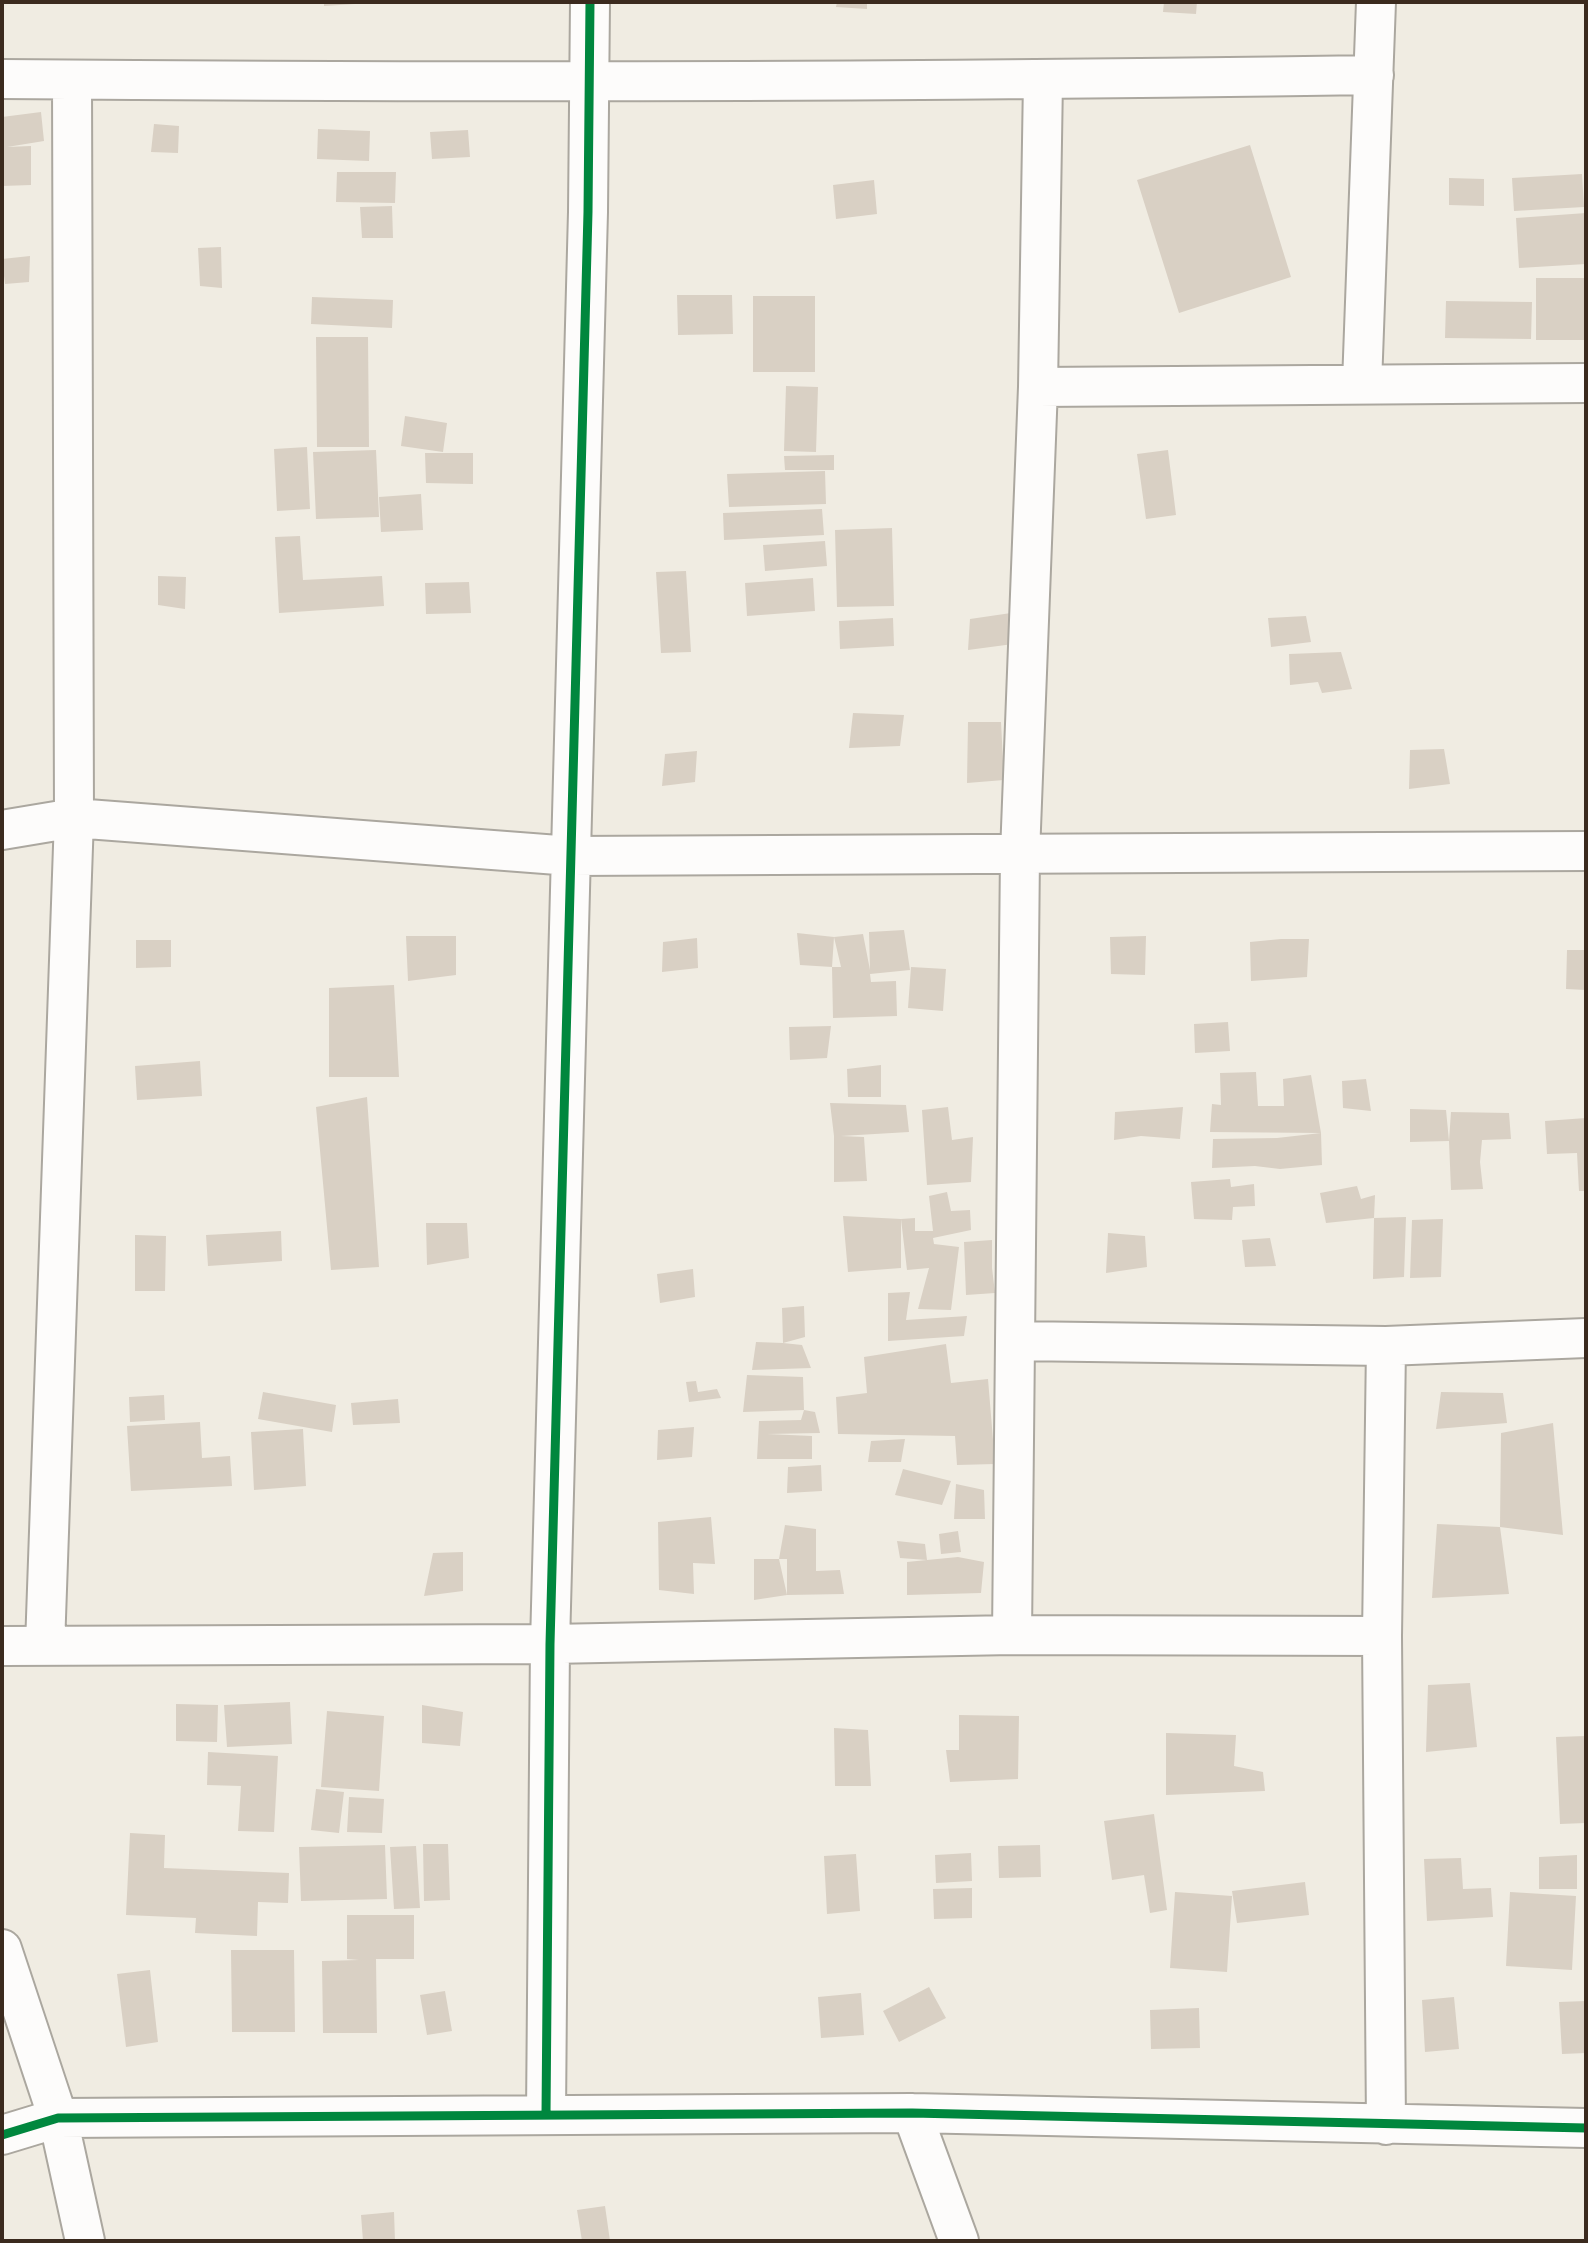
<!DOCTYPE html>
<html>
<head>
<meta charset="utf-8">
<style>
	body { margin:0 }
	#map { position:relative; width:1588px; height:2243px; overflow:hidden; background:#f0ece2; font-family:Mali,sans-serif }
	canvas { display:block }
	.frame { position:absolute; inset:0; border:4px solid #3b2a1e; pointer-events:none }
</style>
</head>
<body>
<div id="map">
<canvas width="1588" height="2243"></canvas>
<div class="frame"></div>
</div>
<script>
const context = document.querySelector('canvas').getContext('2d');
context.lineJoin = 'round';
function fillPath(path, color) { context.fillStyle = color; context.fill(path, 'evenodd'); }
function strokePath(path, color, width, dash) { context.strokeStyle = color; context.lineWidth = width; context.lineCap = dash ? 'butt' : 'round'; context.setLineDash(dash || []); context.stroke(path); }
fillPath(new Path2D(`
	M 324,2 L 355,2 L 355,4 L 324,6 Z
	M 837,2 L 867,2 L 867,9 L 836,7 Z
	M 1164,2 L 1197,2 L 1196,14 L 1163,12 Z
	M 41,112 L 44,141 L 7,147 L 31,146 L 31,185 L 2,186 L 2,148 L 4,148 L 2,117 Z
	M 154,124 L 179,126 L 178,153 L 151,152 Z
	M 318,129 L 370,131 L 369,161 L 317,159 Z
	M 468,130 L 470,157 L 432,159 L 430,132 Z
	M 1250,145 L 1291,277 L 1179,313 L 1137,180 Z
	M 337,172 L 396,172 L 395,203 L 336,202 Z
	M 1582,174 L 1584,207 L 1514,211 L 1512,178 Z
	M 1449,178 L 1484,179 L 1484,206 L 1449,205 Z
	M 874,180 L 877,214 L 836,219 L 833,185 Z
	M 392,206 L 393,238 L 362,238 L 360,207 Z
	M 1586,213 L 1586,264 L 1519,268 L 1516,218 Z
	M 221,247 L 222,288 L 200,286 L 198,248 Z
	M 30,256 L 29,282 L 5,284 L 2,259 Z
	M 1536,278 L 1586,278 L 1586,340 L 1536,340 Z
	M 677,295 L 732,295 L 733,334 L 678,335 Z
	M 753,296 L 815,296 L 815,372 L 753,372 Z
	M 312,297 L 393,300 L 392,328 L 311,324 Z
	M 1446,301 L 1532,302 L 1531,339 L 1445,338 Z
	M 316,337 L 368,337 L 369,447 L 317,447 Z
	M 786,386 L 818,387 L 816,452 L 784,451 Z
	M 405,416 L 447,423 L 443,452 L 401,446 Z
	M 307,447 L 310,509 L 277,511 L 274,449 Z
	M 376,450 L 379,517 L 316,519 L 313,452 Z
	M 1168,450 L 1176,515 L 1146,519 L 1137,454 Z
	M 425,453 L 473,453 L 473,484 L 426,483 Z
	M 834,455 L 834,470 L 785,470 L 784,456 Z
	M 825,471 L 826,504 L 729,507 L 727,474 Z
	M 421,494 L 423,530 L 381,532 L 379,497 Z
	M 822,509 L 824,535 L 724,540 L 723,513 Z
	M 892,528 L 894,606 L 837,607 L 835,530 Z
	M 300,536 L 303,580 L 382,576 L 384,606 L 279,613 L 275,537 Z
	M 825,541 L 827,566 L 765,571 L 763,545 Z
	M 686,571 L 691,652 L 661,653 L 656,572 Z
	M 158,576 L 186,577 L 185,609 L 158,605 Z
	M 813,578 L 815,611 L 747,616 L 745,583 Z
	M 469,582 L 471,613 L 426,614 L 425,583 Z
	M 1011,613 L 1013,644 L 968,650 L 970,619 Z
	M 1306,616 L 1311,642 L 1271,647 L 1268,618 Z
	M 893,618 L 894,646 L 840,649 L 839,621 Z
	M 1341,652 L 1352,689 L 1322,693 L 1318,682 L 1290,685 L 1289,654 Z
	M 853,713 L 904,715 L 900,746 L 849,748 Z
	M 968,722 L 1001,722 L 1004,780 L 967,783 Z
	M 1444,749 L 1450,784 L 1409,789 L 1410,750 Z
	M 697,751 L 695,782 L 662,786 L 665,754 Z
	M 904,930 L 910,970 L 870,974 L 871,982 L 896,981 L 897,1016 L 833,1018 L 832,967 L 800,965 L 797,933 L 834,937 L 832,967 L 841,967 L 834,937 L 863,934 L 870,970 L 869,932 Z
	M 406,936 L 456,936 L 456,975 L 408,981 Z
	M 1146,936 L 1145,975 L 1111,974 L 1110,937 Z
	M 697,938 L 698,968 L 662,972 L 663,942 Z
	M 1281,939 L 1309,939 L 1307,977 L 1251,981 L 1250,942 Z
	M 136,940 L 171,940 L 171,967 L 136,968 Z
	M 1567,950 L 1586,950 L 1586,990 L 1566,989 Z
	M 911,967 L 946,969 L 943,1011 L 908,1008 Z
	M 394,985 L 399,1077 L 329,1077 L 329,988 Z
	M 1228,1022 L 1230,1051 L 1195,1053 L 1194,1024 Z
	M 831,1026 L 827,1058 L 790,1060 L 789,1027 Z
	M 200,1061 L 202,1096 L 137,1100 L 135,1066 Z
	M 881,1065 L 881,1097 L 848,1097 L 847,1069 Z
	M 1256,1072 L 1258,1106 L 1284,1106 L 1283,1079 L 1311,1075 L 1321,1133 L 1322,1165 L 1280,1169 L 1255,1166 L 1212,1168 L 1213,1139 L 1277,1138 L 1321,1133 L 1210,1132 L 1212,1104 L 1221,1105 L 1220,1073 Z
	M 1366,1079 L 1371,1111 L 1343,1108 L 1342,1081 Z
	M 367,1097 L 379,1267 L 331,1270 L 316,1107 Z
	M 830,1103 L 906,1105 L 909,1132 L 841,1136 L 864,1137 L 867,1181 L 834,1182 L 834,1136 Z
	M 948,1107 L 952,1140 L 973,1137 L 971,1182 L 927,1185 L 922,1110 Z
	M 1183,1107 L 1180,1139 L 1141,1136 L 1114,1140 L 1115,1112 Z
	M 1410,1109 L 1446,1110 L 1449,1141 L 1451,1112 L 1509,1113 L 1511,1139 L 1482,1140 L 1480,1162 L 1483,1189 L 1451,1190 L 1449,1141 L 1410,1142 Z
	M 1586,1118 L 1586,1191 L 1579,1191 L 1577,1153 L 1547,1154 L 1545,1121 Z
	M 1230,1179 L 1231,1187 L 1254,1184 L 1255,1206 L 1233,1207 L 1232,1220 L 1194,1219 L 1191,1182 Z
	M 1357,1186 L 1361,1199 L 1375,1195 L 1374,1218 L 1326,1223 L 1320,1193 Z
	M 947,1192 L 951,1211 L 970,1210 L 971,1230 L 933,1238 L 934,1244 L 959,1247 L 951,1310 L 918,1309 L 929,1268 L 907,1270 L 901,1219 L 901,1268 L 848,1272 L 843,1216 L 901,1219 L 915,1218 L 915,1231 L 933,1231 L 929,1196 Z
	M 1406,1217 L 1404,1277 L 1373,1279 L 1374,1218 Z
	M 1443,1219 L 1441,1277 L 1410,1278 L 1412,1220 Z
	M 426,1223 L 467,1223 L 469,1258 L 427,1265 Z
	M 281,1231 L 282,1261 L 208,1266 L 206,1235 Z
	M 1108,1233 L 1145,1236 L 1147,1267 L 1106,1273 Z
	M 135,1235 L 166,1236 L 165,1291 L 135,1291 Z
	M 1270,1238 L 1276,1266 L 1245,1267 L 1242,1240 Z
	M 992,1240 L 992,1268 L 995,1293 L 966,1295 L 964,1242 Z
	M 693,1269 L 695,1297 L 660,1303 L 657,1274 Z
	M 910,1292 L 906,1320 L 967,1316 L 964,1336 L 888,1341 L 888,1293 Z
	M 804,1306 L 805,1337 L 783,1343 L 802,1345 L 811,1368 L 752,1370 L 756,1342 L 783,1343 L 782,1308 Z
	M 946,1344 L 951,1383 L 988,1379 L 995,1464 L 957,1465 L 955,1436 L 838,1434 L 836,1397 L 867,1393 L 864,1357 Z
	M 747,1375 L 803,1377 L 804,1410 L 743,1412 Z
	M 696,1381 L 698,1392 L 717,1389 L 721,1398 L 689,1402 L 686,1382 Z
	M 263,1392 L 336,1405 L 332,1432 L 258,1419 Z
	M 1441,1392 L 1503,1393 L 1507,1423 L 1436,1429 Z
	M 164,1395 L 165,1420 L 130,1422 L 129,1397 Z
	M 398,1399 L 400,1423 L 353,1425 L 351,1403 Z
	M 804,1410 L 815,1412 L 820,1433 L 767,1434 L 812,1436 L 812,1459 L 757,1459 L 759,1421 L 801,1420 Z
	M 200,1422 L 202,1458 L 230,1456 L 232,1486 L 131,1491 L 127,1426 Z
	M 1553,1423 L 1563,1535 L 1500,1527 L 1509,1594 L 1432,1598 L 1437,1524 L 1500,1527 L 1501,1433 Z
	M 694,1427 L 692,1457 L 657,1460 L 658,1430 Z
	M 303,1429 L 306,1486 L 254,1490 L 251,1432 Z
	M 905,1439 L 901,1462 L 868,1462 L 871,1441 Z
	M 821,1465 L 822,1491 L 787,1493 L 788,1467 Z
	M 903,1469 L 951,1481 L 942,1505 L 895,1495 Z
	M 956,1484 L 984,1490 L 985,1519 L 954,1519 Z
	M 711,1517 L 715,1564 L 693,1563 L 694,1594 L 659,1590 L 658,1522 Z
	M 785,1525 L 816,1529 L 816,1571 L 840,1570 L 844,1594 L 787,1595 L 754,1600 L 754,1559 L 779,1559 L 787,1595 L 787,1559 L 779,1559 Z
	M 958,1531 L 961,1552 L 941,1554 L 939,1534 Z
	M 897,1541 L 925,1544 L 927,1560 L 958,1557 L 984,1562 L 981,1593 L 907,1595 L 907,1562 L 927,1560 L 900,1558 Z
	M 463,1552 L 463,1591 L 424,1596 L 433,1553 Z
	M 1470,1683 L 1477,1747 L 1426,1752 L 1428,1685 Z
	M 290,1702 L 292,1744 L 227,1747 L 224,1705 Z
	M 176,1704 L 218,1705 L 217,1742 L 176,1741 Z
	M 422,1705 L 463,1712 L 460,1746 L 422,1743 Z
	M 327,1711 L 384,1716 L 379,1791 L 321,1787 Z
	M 959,1715 L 1019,1716 L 1018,1779 L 950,1782 L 946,1750 L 959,1750 Z
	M 834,1728 L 868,1730 L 871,1786 L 835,1786 Z
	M 1166,1733 L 1236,1735 L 1234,1766 L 1263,1772 L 1265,1791 L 1166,1795 Z
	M 1586,1736 L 1586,1823 L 1560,1824 L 1556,1737 Z
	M 208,1752 L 278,1756 L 274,1832 L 238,1831 L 241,1786 L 207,1785 Z
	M 316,1789 L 344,1792 L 339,1833 L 311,1830 Z
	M 349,1797 L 384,1799 L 382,1833 L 347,1832 Z
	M 1154,1814 L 1167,1910 L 1150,1913 L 1144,1875 L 1112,1880 L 1104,1821 Z
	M 130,1833 L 165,1835 L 164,1868 L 289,1873 L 288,1903 L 258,1902 L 257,1936 L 195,1933 L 196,1918 L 126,1915 Z
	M 423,1844 L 448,1844 L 450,1900 L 424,1901 Z
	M 385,1845 L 387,1899 L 301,1901 L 299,1847 Z
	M 1040,1845 L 1041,1877 L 999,1878 L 998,1846 Z
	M 416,1846 L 420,1908 L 394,1909 L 390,1847 Z
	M 971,1853 L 972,1881 L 936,1883 L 935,1855 Z
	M 856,1854 L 860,1911 L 827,1914 L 824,1856 Z
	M 1577,1855 L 1577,1889 L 1539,1889 L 1539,1857 Z
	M 1461,1858 L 1463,1889 L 1491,1888 L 1493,1917 L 1427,1921 L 1424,1859 Z
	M 1305,1882 L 1309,1915 L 1237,1923 L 1232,1891 Z
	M 972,1888 L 972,1918 L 934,1919 L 933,1889 Z
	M 1175,1892 L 1232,1896 L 1227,1972 L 1170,1968 Z
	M 1510,1892 L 1576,1896 L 1572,1970 L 1506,1966 Z
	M 347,1915 L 414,1915 L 414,1959 L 376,1959 L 377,2033 L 323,2033 L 322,1961 L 359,1960 L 347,1959 Z
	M 231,1950 L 294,1950 L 295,2032 L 232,2032 Z
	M 150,1970 L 158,2042 L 126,2047 L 117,1974 Z
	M 929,1987 L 946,2018 L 899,2042 L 883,2011 Z
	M 445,1991 L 452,2031 L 427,2035 L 420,1995 Z
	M 861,1993 L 864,2035 L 821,2038 L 818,1997 Z
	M 1454,1997 L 1459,2049 L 1425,2052 L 1422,2000 Z
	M 1586,2001 L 1586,2053 L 1562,2054 L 1559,2002 Z
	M 1199,2008 L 1200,2048 L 1151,2049 L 1150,2010 Z
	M 605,2206 L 610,2241 L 582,2241 L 577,2210 Z
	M 394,2212 L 395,2241 L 363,2241 L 361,2215 Z`), '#d9d0c4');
const minor = new Path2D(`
	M 2,79 C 459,83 917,82 1374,75
	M 1362,384 L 1376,2
	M 1038,387 L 1586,383
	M 2,830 L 74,818 L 571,856 L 1586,851
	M 1015,1341 L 1386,1346 L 1586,1338
	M 1386,1346 L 1382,1636 L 1386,2125
	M 1012,1635 L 1020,854 L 1038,387 L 1043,80
	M 2,1646 L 550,1644 L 1012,1635 L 1382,1636
	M 45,1646 L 74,818 L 72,80
	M 2,1949 L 58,2118 L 85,2241
	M 912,2113 L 959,2241
	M 546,2114 L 550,1644 L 588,212 L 590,2
	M 2,2135 L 58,2118 L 912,2113 L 1586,2128`);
strokePath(minor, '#aba79f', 42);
strokePath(minor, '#fdfcfb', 38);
strokePath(new Path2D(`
	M 546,2114 L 550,1644 L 588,212 L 590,2
	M 2,2135 L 58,2118 L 912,2113 L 1586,2128`), '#00873e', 9);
</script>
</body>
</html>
